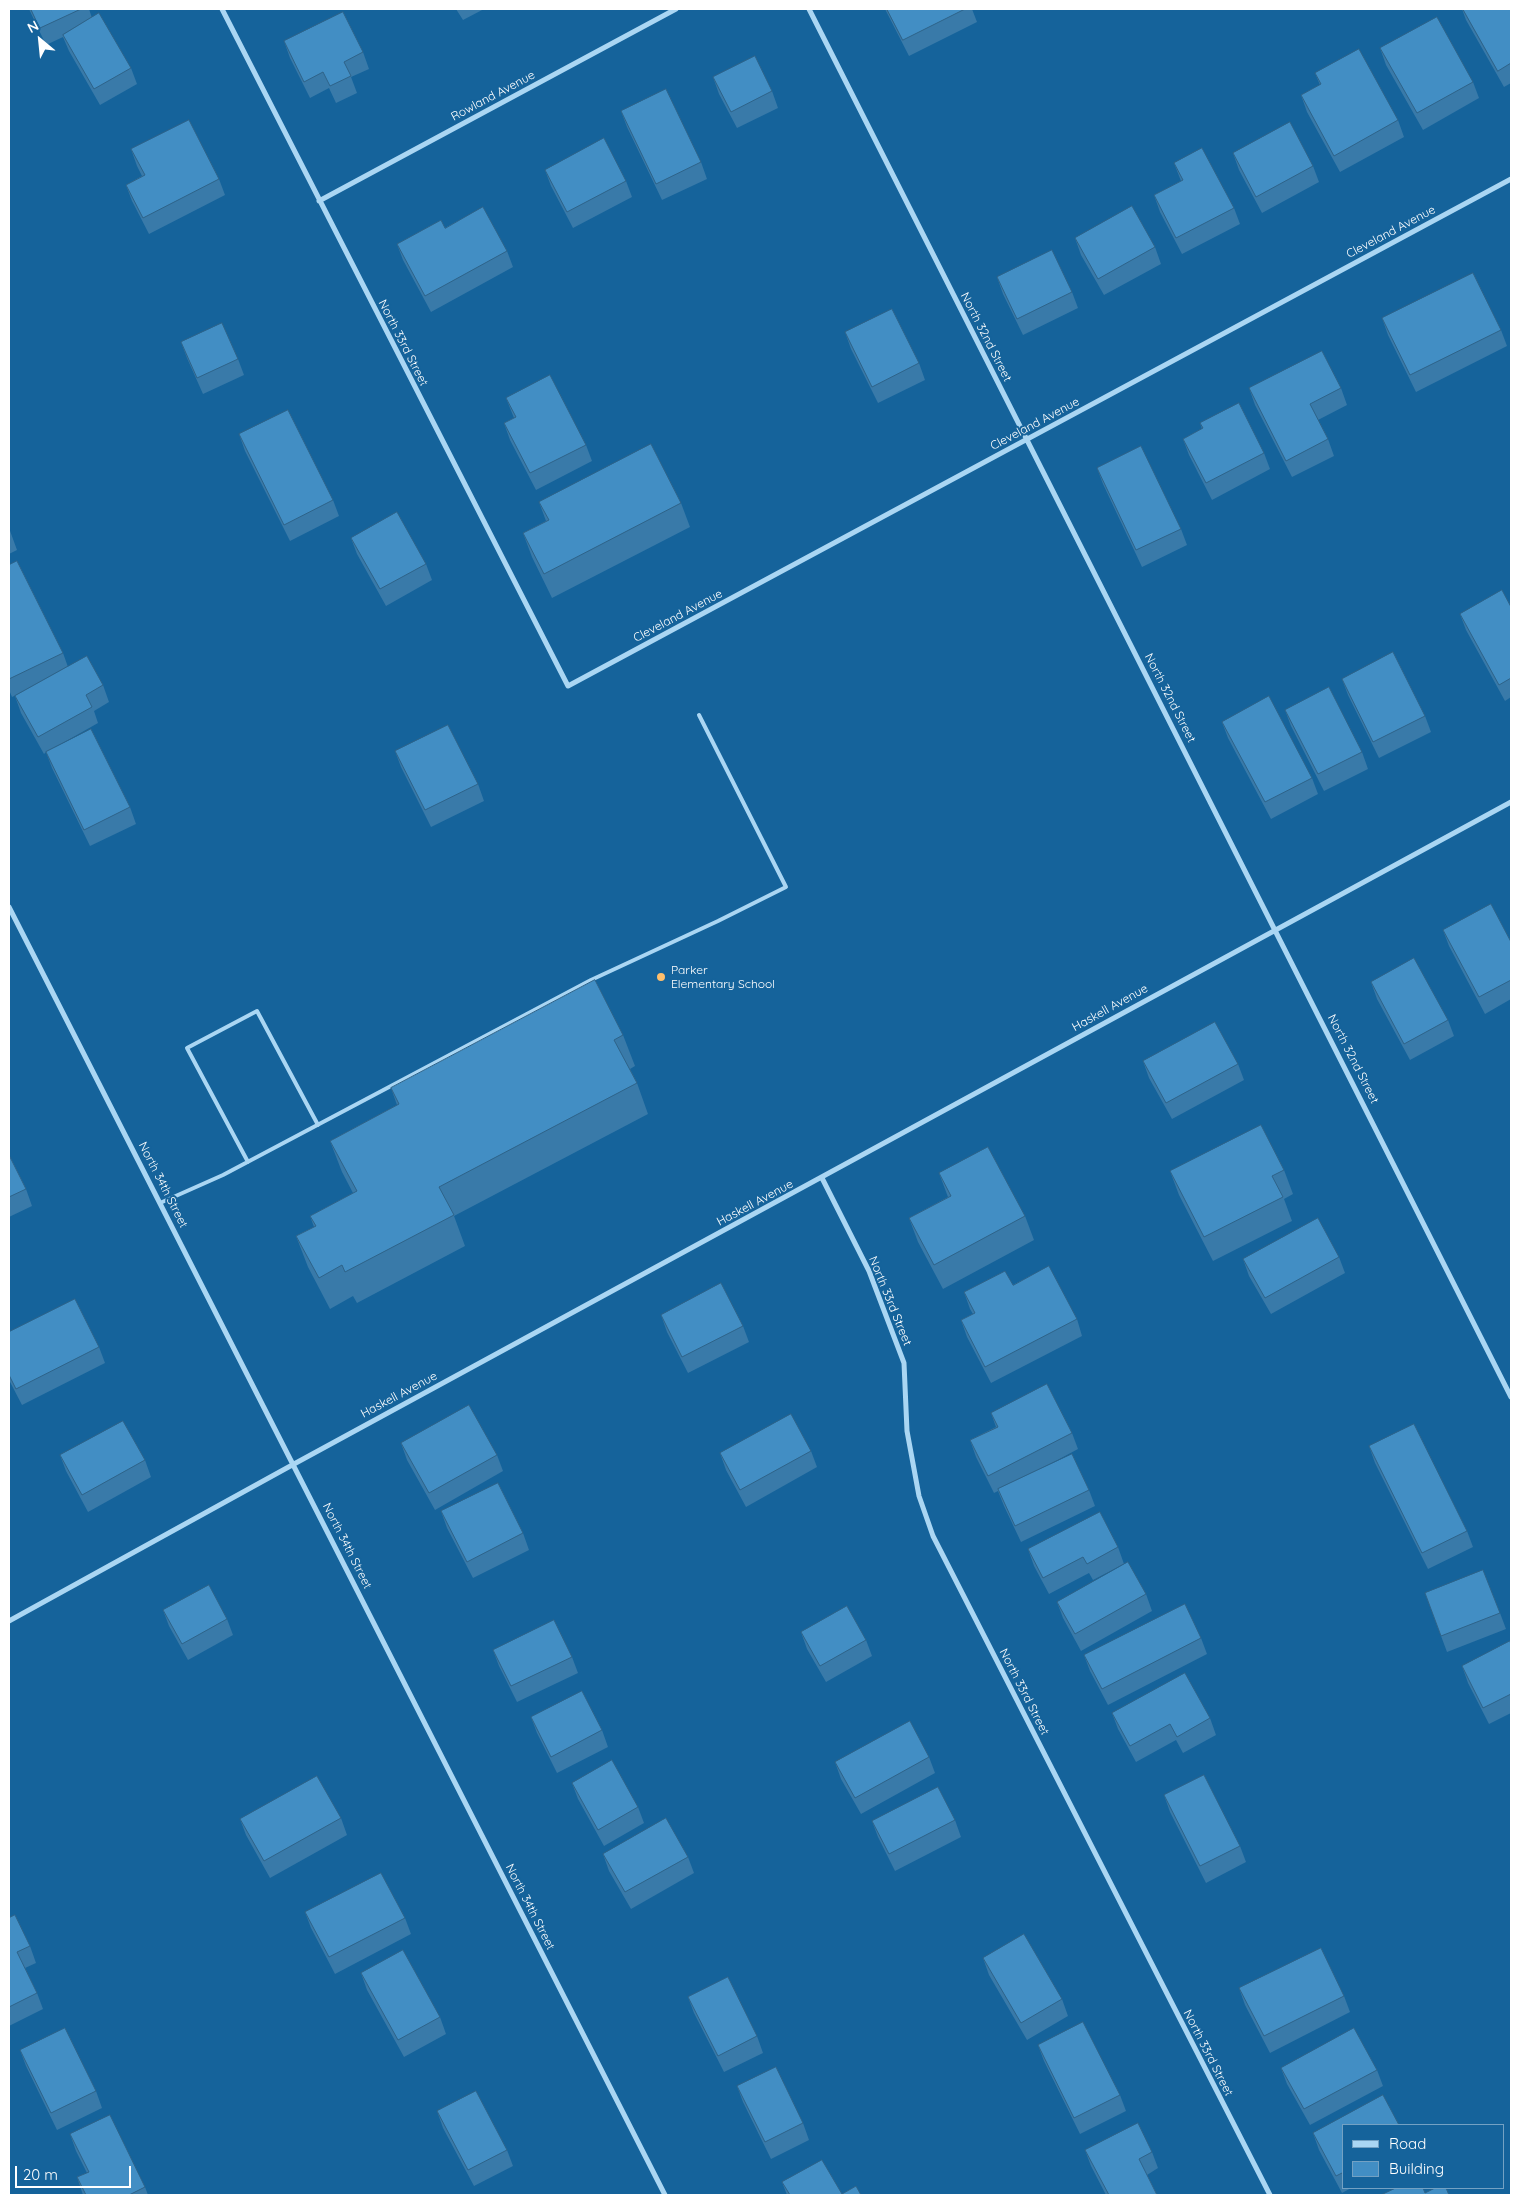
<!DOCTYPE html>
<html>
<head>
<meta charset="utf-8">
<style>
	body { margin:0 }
	#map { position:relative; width:1520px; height:2204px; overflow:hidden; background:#15639b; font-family:Quicksand,sans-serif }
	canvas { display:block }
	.frame { position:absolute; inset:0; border:10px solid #fff; pointer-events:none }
	.legend { position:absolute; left:1342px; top:2124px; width:162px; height:65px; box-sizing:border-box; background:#15639b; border:1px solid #73a1c3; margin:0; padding:6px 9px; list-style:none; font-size:15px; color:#fff }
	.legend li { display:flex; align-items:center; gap:10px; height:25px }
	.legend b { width:25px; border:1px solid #73a1c3 }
	.north { position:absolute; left:15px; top:15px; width:50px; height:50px; -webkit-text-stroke:4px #15639b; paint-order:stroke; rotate:332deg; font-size:14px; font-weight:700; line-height:20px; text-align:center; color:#fff }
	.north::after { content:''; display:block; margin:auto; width:18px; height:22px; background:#fff; clip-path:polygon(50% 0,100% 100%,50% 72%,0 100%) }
	.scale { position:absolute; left:15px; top:2166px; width:116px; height:22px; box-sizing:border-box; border:2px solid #fff; border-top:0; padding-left:6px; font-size:15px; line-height:18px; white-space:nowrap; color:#fff; -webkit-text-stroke:4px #15639b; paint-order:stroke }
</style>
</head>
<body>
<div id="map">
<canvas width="1520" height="2204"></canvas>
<div class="frame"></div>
<ul class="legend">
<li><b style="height:6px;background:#aad6f3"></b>Road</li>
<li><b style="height:14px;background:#428ec4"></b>Building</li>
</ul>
<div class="north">N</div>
<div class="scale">20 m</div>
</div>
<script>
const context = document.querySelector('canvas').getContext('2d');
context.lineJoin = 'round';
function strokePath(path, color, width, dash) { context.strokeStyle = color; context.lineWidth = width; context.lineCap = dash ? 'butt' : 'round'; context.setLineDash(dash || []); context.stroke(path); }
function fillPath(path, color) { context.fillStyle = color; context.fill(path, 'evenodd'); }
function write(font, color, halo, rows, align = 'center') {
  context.font = font + ' Quicksand,sans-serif'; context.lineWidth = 4; context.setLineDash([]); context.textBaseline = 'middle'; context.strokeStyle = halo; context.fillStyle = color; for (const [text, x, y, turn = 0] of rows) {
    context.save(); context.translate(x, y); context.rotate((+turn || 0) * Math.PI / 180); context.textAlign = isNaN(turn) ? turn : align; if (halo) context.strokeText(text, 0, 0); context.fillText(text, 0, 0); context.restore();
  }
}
strokePath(new Path2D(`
	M 248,1162 L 187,1048 L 257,1011 L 318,1125
	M 160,1203 L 223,1175 L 591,980 L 718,921 L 786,887 L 699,715`), '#aad6f3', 4);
strokePath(new Path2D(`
	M 222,9 L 568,686 L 1511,179
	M 809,9 L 1511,1397
	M 319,201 L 676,9
	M 9,907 L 665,2195
	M 822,1178 L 869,1271 L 904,1363 L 907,1431 L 919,1496 L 933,1536 L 1270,2195
	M 9,1621 L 294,1464 L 1511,802`), '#aad6f3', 5);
fillPath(new Path2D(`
	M 29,9 L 89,9 L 92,18 L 131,68 L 137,84 L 100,105 L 69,51 L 63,37 L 46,45 Z
	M 456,9 L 484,9 L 463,20 Z
	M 885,9 L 972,9 L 977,22 L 909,56 Z
	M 1462,9 L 1511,9 L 1511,83 L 1504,87 L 1466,20 Z
	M 284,41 L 363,52 L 369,69 L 351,77 L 357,93 L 336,103 L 329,88 L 310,98 L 290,58 Z
	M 1380,48 L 1473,82 L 1479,98 L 1423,130 L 1386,65 Z
	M 1315,73 L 1398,120 L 1404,137 L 1340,172 L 1307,112 L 1301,95 L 1320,85 Z
	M 713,77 L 772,91 L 778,108 L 737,128 L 719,94 Z
	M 621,111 L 701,162 L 707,179 L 662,200 L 627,127 Z
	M 131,149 L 219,179 L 225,195 L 149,234 L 132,201 L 126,185 L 142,176 L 137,166 Z
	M 1233,153 L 1313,166 L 1319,182 L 1262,213 L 1239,170 Z
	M 1174,163 L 1234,208 L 1240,224 L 1182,254 L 1160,212 L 1154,195 L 1181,181 Z
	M 545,170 L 626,181 L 632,197 L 573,228 L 551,186 Z
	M 445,228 L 507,251 L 513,267 L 431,312 L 403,260 L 397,244 Z
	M 1075,238 L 1155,247 L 1161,264 L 1104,295 L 1081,255 Z
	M 997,277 L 1072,292 L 1078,308 L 1023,335 L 1003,294 Z
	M 1382,318 L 1501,330 L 1507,346 L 1416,392 L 1388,335 Z
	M 845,332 L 919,363 L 925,380 L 878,403 L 851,349 Z
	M 181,342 L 238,359 L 244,375 L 203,394 L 187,358 Z
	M 1249,388 L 1341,388 L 1347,405 L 1318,420 L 1328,439 L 1334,456 L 1292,477 L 1255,405 Z
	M 506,398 L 586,445 L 592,461 L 536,490 L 510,440 L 504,423 L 514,418 Z
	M 1200,423 L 1264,453 L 1270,469 L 1212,500 L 1189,455 L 1183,439 L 1202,429 Z
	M 239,434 L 333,500 L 339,516 L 290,541 L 245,451 Z
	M 1097,468 L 1181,529 L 1187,545 L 1142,567 L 1103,484 Z
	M 539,502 L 681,503 L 690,527 L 552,598 L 532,557 L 523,533 L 546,521 Z
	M 9,528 L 17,550 L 9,554 Z
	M 351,538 L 426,564 L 432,580 L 386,606 L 357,554 Z
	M 9,565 L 63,653 L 68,667 L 103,685 L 109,702 L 94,711 L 98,723 L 54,748 L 130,807 L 136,824 L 90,846 L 52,768 L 46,752 L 44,754 L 21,713 L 15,696 L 27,690 L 12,697 L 9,690 Z
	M 1511,607 L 1511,697 L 1505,701 L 1466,630 L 1460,614 Z
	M 1342,679 L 1425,716 L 1431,732 L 1379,758 L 1348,695 Z
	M 1285,710 L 1362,752 L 1368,769 L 1324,791 L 1291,726 Z
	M 1222,722 L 1312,778 L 1318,794 L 1271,819 L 1228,738 Z
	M 395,751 L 478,784 L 484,801 L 431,827 L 401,767 Z
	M 1443,930 L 1511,942 L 1511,999 L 1485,1014 L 1449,946 Z
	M 1371,982 L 1448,1020 L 1454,1036 L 1410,1060 L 1377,999 Z
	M 623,1035 L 635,1066 L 630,1069 L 637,1083 L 648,1114 L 454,1216 L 465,1246 L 357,1303 L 353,1296 L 330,1309 L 308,1267 L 296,1236 L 314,1227 L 310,1216 L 353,1193 L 342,1172 L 330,1141 L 397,1105 L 391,1088 Z
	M 1143,1061 L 1238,1064 L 1244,1080 L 1172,1119 L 1149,1078 Z
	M 9,1155 L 26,1189 L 32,1206 L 9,1217 Z
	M 1284,1170 L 1293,1194 L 1284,1199 L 1292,1221 L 1213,1261 L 1179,1195 L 1170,1171 Z
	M 939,1173 L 1025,1216 L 1034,1240 L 943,1289 L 918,1242 L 909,1218 L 948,1197 Z
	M 1339,1257 L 1345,1273 L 1271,1314 L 1249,1276 L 1243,1259 Z
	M 1013,1285 L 1077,1319 L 1082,1336 L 991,1383 L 967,1337 L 961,1320 L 973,1314 L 970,1309 L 964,1292 Z
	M 661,1315 L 743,1326 L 749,1342 L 688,1373 L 667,1332 Z
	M 9,1332 L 99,1347 L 105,1363 L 22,1405 L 9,1380 Z
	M 991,1413 L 1072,1433 L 1078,1449 L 1039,1470 L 1089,1490 L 1095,1506 L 1021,1542 L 1004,1506 L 998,1491 L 994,1493 L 976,1457 L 970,1440 L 996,1427 Z
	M 401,1443 L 497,1455 L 503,1471 L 435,1510 L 407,1460 Z
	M 1369,1446 L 1467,1531 L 1473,1547 L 1428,1569 L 1375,1463 Z
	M 811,1451 L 817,1467 L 746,1507 L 726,1470 L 720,1453 Z
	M 60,1455 L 145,1460 L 151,1477 L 88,1512 L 66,1471 Z
	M 441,1511 L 523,1533 L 529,1550 L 473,1578 L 447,1528 Z
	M 1118,1547 L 1124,1564 L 1093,1580 L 1089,1573 L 1049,1594 L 1034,1566 L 1028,1549 Z
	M 1425,1593 L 1500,1613 L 1506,1629 L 1447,1652 Z
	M 1146,1594 L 1152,1611 L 1081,1651 L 1063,1618 L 1057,1602 Z
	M 163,1610 L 227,1619 L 233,1635 L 188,1660 L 169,1626 Z
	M 801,1632 L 866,1640 L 872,1656 L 826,1682 L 807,1649 Z
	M 1201,1638 L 1207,1654 L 1108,1705 L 1090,1671 L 1084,1655 Z
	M 1511,1645 L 1511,1713 L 1489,1724 L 1468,1683 L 1462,1666 Z
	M 493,1650 L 572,1657 L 578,1673 L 517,1702 L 499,1666 Z
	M 1112,1713 L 1210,1718 L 1216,1735 L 1183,1753 L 1176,1740 L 1136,1762 L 1118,1729 Z
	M 531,1717 L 602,1730 L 608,1747 L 557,1773 L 537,1733 Z
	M 929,1757 L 935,1773 L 861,1814 L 841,1779 L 835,1762 Z
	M 572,1783 L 638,1807 L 644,1823 L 604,1846 L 578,1799 Z
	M 1164,1795 L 1240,1846 L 1246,1862 L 1206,1883 L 1170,1812 Z
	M 341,1818 L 347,1835 L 270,1878 L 246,1835 L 240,1819 Z
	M 955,1820 L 961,1837 L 895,1871 L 878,1837 L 872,1821 Z
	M 603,1854 L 688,1857 L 694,1873 L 631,1909 L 609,1871 Z
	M 305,1912 L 405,1918 L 411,1934 L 335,1974 L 311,1928 Z
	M 9,1918 L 30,1946 L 36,1963 L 25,1968 L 37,1993 L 43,2009 L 9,2026 Z
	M 983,1958 L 1062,1999 L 1068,2016 L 1027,2040 L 989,1975 Z
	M 361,1973 L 440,2017 L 446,2034 L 404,2057 L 367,1990 Z
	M 1239,1988 L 1344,1996 L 1350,2012 L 1270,2053 L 1245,2005 Z
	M 688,1997 L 757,2036 L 763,2053 L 724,2072 L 694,2013 Z
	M 1038,2045 L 1120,2095 L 1126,2111 L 1080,2134 L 1044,2061 Z
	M 20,2050 L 96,2091 L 102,2108 L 57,2130 L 26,2066 Z
	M 1281,2068 L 1377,2070 L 1383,2086 L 1310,2125 L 1287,2084 Z
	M 737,2086 L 803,2123 L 809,2140 L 771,2159 L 743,2102 Z
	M 437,2111 L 507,2150 L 513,2166 L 474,2186 L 443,2128 Z
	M 1344,2125 L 1344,2188 L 1351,2188 L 1342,2193 L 1319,2150 L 1313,2133 Z
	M 70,2134 L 145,2187 L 148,2195 L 83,2195 L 77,2177 L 87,2173 L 76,2151 Z
	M 1085,2150 L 1152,2152 L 1158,2168 L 1147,2175 L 1157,2195 L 1106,2195 L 1091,2166 Z
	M 782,2182 L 842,2194 L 861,2195 L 787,2195 Z`), '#397aa9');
const building = new Path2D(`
	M 31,9 L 81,9 L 40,28 Z
	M 887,9 L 965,9 L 903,40 Z
	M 1463,9 L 1511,9 L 1511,63 L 1498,71 Z
	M 343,12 L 363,52 L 344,62 L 351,76 L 330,86 L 323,72 L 304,82 L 284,41 Z
	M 99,13 L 131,68 L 94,89 L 63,35 Z
	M 1437,17 L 1473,82 L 1417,113 L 1380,48 Z
	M 1359,49 L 1398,120 L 1334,156 L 1301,95 L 1321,84 L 1315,73 Z
	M 755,56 L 772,91 L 731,112 L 713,77 Z
	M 666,89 L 701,162 L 656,184 L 621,111 Z
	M 189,120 L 219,179 L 143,218 L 126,185 L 145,175 L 131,149 Z
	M 1290,122 L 1313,166 L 1256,197 L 1233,153 Z
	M 604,138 L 626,181 L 567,212 L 545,170 Z
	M 1202,148 L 1234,208 L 1176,238 L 1154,195 L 1183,180 L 1174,163 Z
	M 1132,206 L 1155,247 L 1098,279 L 1075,238 Z
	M 483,207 L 507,251 L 425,296 L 397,244 L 441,220 L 445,228 Z
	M 1052,250 L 1072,292 L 1017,319 L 997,277 Z
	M 1473,273 L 1501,330 L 1410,375 L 1382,318 Z
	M 892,309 L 919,363 L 872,387 L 845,332 Z
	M 222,323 L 238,359 L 197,378 L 181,342 Z
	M 1322,351 L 1341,388 L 1310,404 L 1328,439 L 1286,461 L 1249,388 Z
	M 550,375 L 586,445 L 530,473 L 504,423 L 516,417 L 506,398 Z
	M 1239,403 L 1264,453 L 1206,483 L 1183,439 L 1203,428 L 1200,423 Z
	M 288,410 L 333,500 L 284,525 L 239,434 Z
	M 651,444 L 681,503 L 544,574 L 523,533 L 549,520 L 539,502 Z
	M 1141,446 L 1181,529 L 1136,550 L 1097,468 Z
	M 397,512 L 426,564 L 380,589 L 351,538 Z
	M 17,561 L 63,653 L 9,679 L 9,565 Z
	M 1502,590 L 1511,607 L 1511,678 L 1499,685 L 1460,614 Z
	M 1393,652 L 1425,716 L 1373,742 L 1342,679 Z
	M 87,656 L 103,685 L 86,695 L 92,707 L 38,737 L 15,696 Z
	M 1329,687 L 1362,752 L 1318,774 L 1285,710 Z
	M 1269,696 L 1312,778 L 1265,802 L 1222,722 Z
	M 448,725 L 478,784 L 425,810 L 395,751 Z
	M 91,729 L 130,807 L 84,830 L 46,752 Z
	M 1491,904 L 1511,942 L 1511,980 L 1479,997 L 1443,930 Z
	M 1414,958 L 1448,1020 L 1404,1044 L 1371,982 Z
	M 595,980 L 623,1035 L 614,1040 L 637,1083 L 439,1187 L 454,1215 L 345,1272 L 342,1265 L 319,1278 L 296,1236 L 316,1226 L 310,1216 L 357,1191 L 330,1141 L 399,1104 L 391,1088 Z
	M 1215,1022 L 1238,1064 L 1166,1103 L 1143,1061 Z
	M 1261,1125 L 1284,1170 L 1272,1176 L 1283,1197 L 1204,1237 L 1170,1171 Z
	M 988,1147 L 1025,1216 L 934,1265 L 909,1218 L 951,1196 L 939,1173 Z
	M 9,1155 L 26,1189 L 9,1197 Z
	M 1318,1218 L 1339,1257 L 1265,1298 L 1243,1259 Z
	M 1049,1266 L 1077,1319 L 985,1367 L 961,1320 L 975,1313 L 964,1292 L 1005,1271 L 1013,1285 Z
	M 721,1283 L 743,1326 L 682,1357 L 661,1315 Z
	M 75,1299 L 99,1347 L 16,1389 L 9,1375 L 9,1332 Z
	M 1047,1384 L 1072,1433 L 988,1476 L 970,1440 L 998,1427 L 991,1413 Z
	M 469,1405 L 497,1455 L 429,1493 L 401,1443 Z
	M 791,1414 L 811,1451 L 740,1490 L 720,1453 Z
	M 123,1421 L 145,1460 L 82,1495 L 60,1455 Z
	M 1414,1424 L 1467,1531 L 1422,1553 L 1369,1446 Z
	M 1072,1454 L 1089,1490 L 1015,1526 L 998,1489 Z
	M 498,1483 L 523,1533 L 467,1562 L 441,1511 Z
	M 1100,1512 L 1118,1547 L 1087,1564 L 1083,1557 L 1043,1578 L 1028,1549 Z
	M 1128,1562 L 1146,1594 L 1075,1634 L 1057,1602 Z
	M 1483,1570 L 1500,1613 L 1441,1636 L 1425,1593 Z
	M 209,1585 L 227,1619 L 182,1644 L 163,1610 Z
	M 1185,1604 L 1201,1638 L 1102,1689 L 1084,1655 Z
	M 847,1606 L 866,1640 L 820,1666 L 801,1632 Z
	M 554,1620 L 572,1657 L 511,1686 L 493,1650 Z
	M 1510,1641 L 1511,1645 L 1511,1694 L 1483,1708 L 1462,1666 Z
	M 1185,1673 L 1210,1718 L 1177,1737 L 1170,1724 L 1130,1746 L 1112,1713 Z
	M 582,1691 L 602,1730 L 551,1757 L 531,1717 Z
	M 910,1721 L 929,1757 L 855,1798 L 835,1762 Z
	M 612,1760 L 638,1807 L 598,1830 L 572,1783 Z
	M 1204,1775 L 1240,1846 L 1200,1866 L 1164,1795 Z
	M 317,1776 L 341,1818 L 264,1861 L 240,1819 Z
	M 938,1787 L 955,1820 L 889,1854 L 872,1821 Z
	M 666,1818 L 688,1857 L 625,1892 L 603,1854 Z
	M 381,1873 L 405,1918 L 329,1957 L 305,1912 Z
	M 15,1915 L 30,1946 L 17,1952 L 37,1993 L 9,2007 L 9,1918 Z
	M 1024,1934 L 1062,1999 L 1021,2023 L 983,1958 Z
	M 1321,1948 L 1344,1996 L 1264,2036 L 1239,1988 Z
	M 403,1950 L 440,2017 L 398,2040 L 361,1973 Z
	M 728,1977 L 757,2036 L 718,2056 L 688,1997 Z
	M 1083,2022 L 1120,2095 L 1074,2118 L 1038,2045 Z
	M 65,2028 L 96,2091 L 51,2113 L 20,2050 Z
	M 1354,2028 L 1377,2070 L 1304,2109 L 1281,2068 Z
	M 776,2067 L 803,2123 L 765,2142 L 737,2086 Z
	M 476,2091 L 507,2150 L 468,2170 L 437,2111 Z
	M 1383,2095 L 1399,2125 L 1344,2125 L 1344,2172 L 1336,2176 L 1313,2133 Z
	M 110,2115 L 145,2187 L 129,2195 L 86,2195 L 77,2177 L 89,2172 L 70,2134 Z
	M 1138,2123 L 1152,2152 L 1139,2159 L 1157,2195 L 1109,2195 L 1085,2150 Z
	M 822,2160 L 842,2194 L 856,2186 L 861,2195 L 790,2195 L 782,2182 Z
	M 1396,2188 L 1423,2188 L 1425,2193 L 1435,2188 L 1446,2188 L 1449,2195 L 1381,2195 Z`);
fillPath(building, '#428ec4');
strokePath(building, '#2e6389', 1);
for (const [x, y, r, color] of [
	[661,977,5,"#ffbf6c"]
]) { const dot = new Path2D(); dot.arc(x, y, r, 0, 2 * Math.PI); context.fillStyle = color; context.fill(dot); strokePath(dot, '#15639b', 2); }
write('12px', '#fff', '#15639b', [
	["Rowland Avenue",493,96,-28],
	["Cleveland Avenue",1391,232,-28],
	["North 32nd Street",986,337,63],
	["North 33rd Street",403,343,63],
	["Cleveland Avenue",1035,424,-28],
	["Cleveland Avenue",678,616,-28],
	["North 32nd Street",1170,698,63],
	["Haskell Avenue",1110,1008,-29],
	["North 32nd Street",1353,1059,63],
	["North 34th Street",163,1185,63],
	["Haskell Avenue",755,1203,-28],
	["North 33rd Street",890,1301,68],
	["Haskell Avenue",399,1395,-28],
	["North 34th Street",347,1546,63],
	["North 33rd Street",1024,1692,63],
	["North 34th Street",530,1907,63],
	["North 33rd Street",1208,2053,63]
]);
write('12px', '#fff', '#15639b', [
	["Parker",671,970],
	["Elementary School",671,984]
], 'left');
</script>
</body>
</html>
